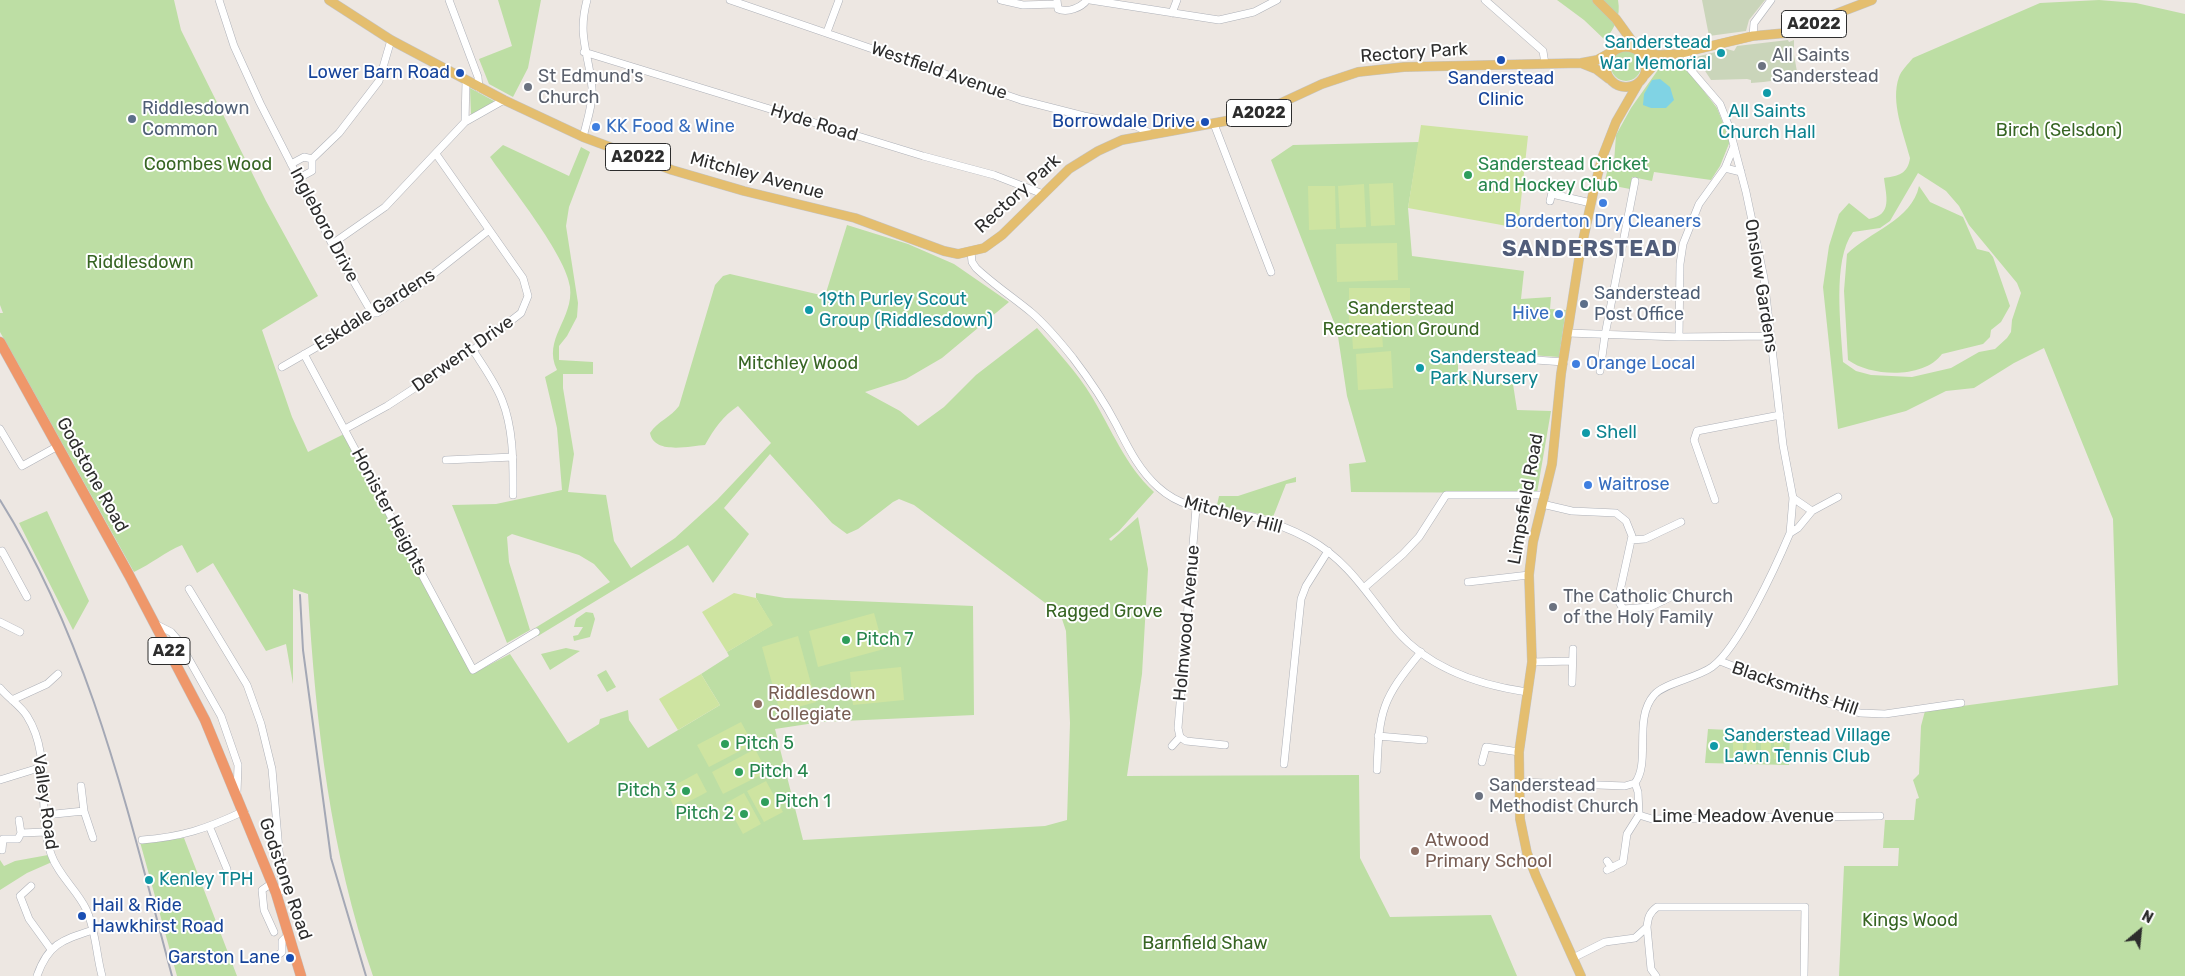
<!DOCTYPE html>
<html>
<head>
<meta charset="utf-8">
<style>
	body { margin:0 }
	#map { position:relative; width:2185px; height:976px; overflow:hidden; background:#ede7e2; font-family:Rubik,sans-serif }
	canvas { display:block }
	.north { position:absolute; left:2115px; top:906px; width:50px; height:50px; -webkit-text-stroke:4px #fff; paint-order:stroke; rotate:28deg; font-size:14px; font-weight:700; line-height:20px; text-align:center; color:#2d2d2d }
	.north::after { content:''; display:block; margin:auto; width:18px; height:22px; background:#2d2d2d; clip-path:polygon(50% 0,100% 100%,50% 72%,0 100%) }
</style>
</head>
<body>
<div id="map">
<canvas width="2185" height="976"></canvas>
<div class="north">N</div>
</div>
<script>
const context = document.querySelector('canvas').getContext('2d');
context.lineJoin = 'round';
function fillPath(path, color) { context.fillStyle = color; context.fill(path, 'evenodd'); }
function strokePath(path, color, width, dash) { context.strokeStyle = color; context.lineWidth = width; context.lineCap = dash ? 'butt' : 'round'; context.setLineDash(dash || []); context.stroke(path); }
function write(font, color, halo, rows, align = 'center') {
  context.font = font + ' Rubik,sans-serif'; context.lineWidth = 4; context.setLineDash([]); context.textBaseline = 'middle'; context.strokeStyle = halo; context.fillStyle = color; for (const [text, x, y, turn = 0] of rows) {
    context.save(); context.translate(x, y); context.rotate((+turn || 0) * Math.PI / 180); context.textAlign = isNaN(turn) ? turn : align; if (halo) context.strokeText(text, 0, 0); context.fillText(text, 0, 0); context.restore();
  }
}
fillPath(new Path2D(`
	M 0,0 L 174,0 L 181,30 L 266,201 L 318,296 L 262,330 L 292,417 L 308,452 L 344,434 L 472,674 L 510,654 L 568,743 L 599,724 L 600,719 L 628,710 L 629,720 L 648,748 L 720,705 L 701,674 L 729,656 L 727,652 L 772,625 L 756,598 L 756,593 L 785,598 L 973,606 L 974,715 L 821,722 L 775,729 L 803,840 L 1045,826 L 1067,820 L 1070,723 L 1066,631 L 1062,619 L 1052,608 L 914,505 L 899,499 L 893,502 L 858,529 L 847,534 L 832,523 L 770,454 L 724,508 L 749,534 L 713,583 L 688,545 L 538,636 L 535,628 L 610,582 L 594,564 L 579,555 L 512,534 L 507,537 L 509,562 L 530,630 L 507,643 L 452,505 L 496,504 L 562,490 L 557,428 L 545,377 L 557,370 C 542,339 574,319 570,287 C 566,255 510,186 490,157 L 503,145 L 569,176 L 581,147 L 590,152 L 569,207 L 566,226 L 578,303 L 577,317 L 567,336 L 559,346 L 559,360 L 593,362 L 593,374 L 563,374 L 563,388 L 574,454 L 568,492 L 606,495 L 614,541 L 631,568 L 675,538 L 717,500 L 771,443 L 738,406 C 723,416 714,429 705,445 C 690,446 654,455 650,433 C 658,421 671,417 679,406 L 715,285 L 723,276 L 730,274 L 825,296 L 847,225 L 908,244 L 954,264 L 1009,302 L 942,358 L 906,379 L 865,392 L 900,411 L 918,426 L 944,407 L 976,375 L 1037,328 C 1056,350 1077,372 1092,397 C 1112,430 1125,465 1154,492 L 1119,531 L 1109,539 L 1111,541 L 1138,517 L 1148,569 L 1142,674 L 1127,776 L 1359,775 L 1360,858 L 1390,917 L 1491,915 L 1517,976 L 373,976 C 330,851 316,725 308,594 L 293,589 L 293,684 L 286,644 L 266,651 L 213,563 L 197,573 L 182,545 C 165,552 151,564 134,572 L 0,332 L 0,313 L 3,313 L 0,305 Z
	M 498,0 L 541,0 L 528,68 L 513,97 L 489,84 L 479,59 L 512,46 Z
	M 1557,0 L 1618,0 C 1621,17 1615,27 1605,40 L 1584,20 Z
	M 2099,0 L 2136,3 L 2185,14 L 2185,976 L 1839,976 L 1844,866 L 1898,866 L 1899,848 L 1883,848 L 1885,820 L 1914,820 L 1916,799 L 1919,798 L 1913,780 L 1919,774 L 1921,726 L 1925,711 L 2118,685 L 2113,519 L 2044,348 L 2014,363 L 1974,388 L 1946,391 L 1906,411 L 1838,429 L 1823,287 L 1829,246 L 1839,214 L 1849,203 L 1869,219 C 1893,215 1886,196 1884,178 C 1898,176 1908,174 1910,158 C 1904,134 1890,102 1899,77 C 1901,71 1908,64 1913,58 L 2040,3 ZM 1918,173 L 1946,191 L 1959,206 L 1969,225 L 2017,283 L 2021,293 L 2012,320 L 2011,332 L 2007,338 L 1995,349 L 1979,352 L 1951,368 L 1912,377 L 1871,375 L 1856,371 L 1843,362 C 1841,327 1832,260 1853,232 L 1880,228 L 1890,221 Z
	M1611 66a15 15 0 1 1 30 0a15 15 0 1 1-30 0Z
	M 1679,59 L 1717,108 L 1730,141 L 1720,166 L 1711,180 L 1654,172 L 1652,181 L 1632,177 L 1630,189 L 1604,184 L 1608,168 L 1614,162 L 1616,135 L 1631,108 L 1660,67 Z
	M 470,88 L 494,101 L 493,103 L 471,115 Z
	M 1419,142 L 1408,208 L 1412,256 L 1524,271 L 1521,299 L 1551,297 L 1550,309 L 1566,310 L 1559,357 L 1458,350 L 1458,379 L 1513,384 L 1517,410 L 1551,411 L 1537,493 L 1351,492 L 1349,464 L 1366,462 L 1347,396 L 1337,330 L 1271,160 L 1293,145 Z
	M 1919,186 L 1930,202 L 1963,217 L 1977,249 L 1989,252 L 1993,257 L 2010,306 L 2001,322 L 1991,330 L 1990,337 L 1983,344 L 1942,354 C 1924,379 1871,377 1848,360 L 1844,291 L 1847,254 C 1869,232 1912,220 1919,186 Z
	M 1296,477 L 1296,482 L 1286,484 L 1273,517 L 1217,505 L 1219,496 L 1238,496 Z
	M 47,511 L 89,601 L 73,630 L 19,523 Z
	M 586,612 L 593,613 L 595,619 L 590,637 L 574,641 L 573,636 L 578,635 L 583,627 L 574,627 L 576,619 Z
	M 566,648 L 580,651 L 550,670 L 541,654 Z
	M 606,670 L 616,687 L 607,692 L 597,675 Z
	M 1708,729 L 1790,733 L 1789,765 L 1705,763 Z
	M 184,838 L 237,976 L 177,976 L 140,842 Z
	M 48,855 L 52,862 L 27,873 L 0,890 L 0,860 L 4,866 L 15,861 Z`), '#bddea4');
fillPath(new Path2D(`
	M 1702,0 L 1765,0 L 1749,20 L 1746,31 L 1709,36 Z
	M 1788,40 L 1789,42 L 1794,40 L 1794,55 L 1798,77 C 1782,79 1768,82 1751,83 L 1751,80 L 1747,79 L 1711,80 L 1696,57 L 1727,49 L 1734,51 L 1737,46 Z`), '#cad5ba');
fillPath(new Path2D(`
	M 1421,125 L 1528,136 L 1518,228 L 1408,208 Z
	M 1393,183 L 1395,225 L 1371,226 L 1369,184 Z
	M 1364,184 L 1366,227 L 1340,228 L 1338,186 Z
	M 1308,186 L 1335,186 L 1336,229 L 1309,230 Z
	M 1397,243 L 1398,280 L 1337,282 L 1336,244 Z
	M 1349,288 L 1410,288 L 1410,324 L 1349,324 Z
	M 1382,333 L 1383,347 L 1353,349 L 1352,334 Z
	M 1391,351 L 1393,388 L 1358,390 L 1356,354 Z
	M 734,593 L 756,598 L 773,625 L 727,652 L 702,612 Z
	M 874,613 L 884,649 L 818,667 L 809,631 Z
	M 798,636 L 816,702 L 780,712 L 762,647 Z
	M 901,667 L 904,700 L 853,705 L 850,672 Z
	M 701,674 L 720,705 L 678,730 L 659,699 Z
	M 741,722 L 753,744 L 709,767 L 697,745 Z
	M 1733,738 L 1743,738 L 1743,759 L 1733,759 Z
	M 1747,738 L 1756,738 L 1756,759 L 1746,759 Z
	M 1761,738 L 1771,738 L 1771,759 L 1761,759 Z
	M 1774,738 L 1783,738 L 1783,759 L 1774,759 Z
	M 755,749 L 767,772 L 723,794 L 712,772 Z
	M 697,773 L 707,792 L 675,809 L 666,790 Z
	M 766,781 L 783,812 L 764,822 L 747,791 Z
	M 744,793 L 761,824 L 743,834 L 726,803 Z`), '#cee4a1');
fillPath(new Path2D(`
	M 1660,79 L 1670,87 L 1674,100 L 1666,108 L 1651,108 L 1643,105 L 1644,94 L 1652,80 Z`), '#80d3e4');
const minor = new Path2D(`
	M 219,0 L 234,46 L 260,103 L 332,244 L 372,313
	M 449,0 L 478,77 L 479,88
	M 730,0 L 1021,100 L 1084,116 L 1136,126 L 1150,133
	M 1001,0 L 1023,5 L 1056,4
	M 1057,0 L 1058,9 C 1067,13 1081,8 1087,0
	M 1090,0 L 1219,20 L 1254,12 L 1277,0
	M 1485,0 L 1543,51 L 1545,64
	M 1172,13 L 1177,0
	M 827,32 L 839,0
	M 1753,36 L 1754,23 L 1771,0
	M 584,52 L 923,156 L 994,175 L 1043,194
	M 1686,53 L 1690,69 L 1720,104 L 1729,127 L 1746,192 L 1764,278 L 1783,445 L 1793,498 L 1790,533
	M 465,122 L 466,81
	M 1214,124 L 1271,272
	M 583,137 C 587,121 593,104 592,88 C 589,53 577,37 587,0
	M 312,159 L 339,133 L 379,81 L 391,40
	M 291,164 L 304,157 L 312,159
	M 1725,168 L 1741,172
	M 299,178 L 312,171 L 312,159
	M 1552,194 L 1591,203
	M 1550,201 L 1553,188
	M 332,244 L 385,207 L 465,122 L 504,100
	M 971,252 L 972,262 L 976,268 C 994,285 1014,298 1032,313 C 1047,326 1061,343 1073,358 C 1089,379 1104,401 1116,424 C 1128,447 1138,469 1158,487 C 1184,511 1216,510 1249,516 C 1269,521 1291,529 1309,539 C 1349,561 1369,597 1397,631 C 1430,669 1479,685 1527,692
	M 1568,333 L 1679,337 L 1771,336
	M 1679,337 L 1680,264 L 1683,244 L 1699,204 L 1725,168 L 1734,146
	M 473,350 C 483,366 495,382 502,400 C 514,430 513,464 513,495
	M 304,354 L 473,670 L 536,632
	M 1493,357 L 1564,362
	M 282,367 L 369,317 L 372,313 L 377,313 L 417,287 L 489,230
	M 1600,371 L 1605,335 L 1635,181
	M 0,429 L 22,466 L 58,446
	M 345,429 L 387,406 L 473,350 L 521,313 L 528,296 L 523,278 L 436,154
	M 446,460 L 513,457
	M 1793,498 L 1812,511
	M 1715,500 L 1694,440 L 1697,431 L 1780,415
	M 1542,504 L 1572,511 L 1616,513 L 1626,521 L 1632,536 L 1618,600 L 1623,609 L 1650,607 L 1677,594
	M 1196,508 L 1178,728 L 1180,737 L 1186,741 L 1225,745
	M 1631,540 L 1645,539 L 1681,522
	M 0,552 L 2,551 L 27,597
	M 1468,582 L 1529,575
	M 1365,587 L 1403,554 L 1419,537 L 1446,495 L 1545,495
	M 189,589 L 247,685 L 261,724 L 272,769 L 282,885 L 281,891 L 276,893
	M 0,622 L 20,632
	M 155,624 L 171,632 L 178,640 L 221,716 L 238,765 L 237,793
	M 1720,661 L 1824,702 L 1860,713 L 1885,714 L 1961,703
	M 1532,662 L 1572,661
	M 1572,683 L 1573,649
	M 0,688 C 8,698 20,705 27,716 C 53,757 36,810 51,854 C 58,875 77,890 86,909 C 96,930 96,954 102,976
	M 12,700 L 47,684 L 58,674
	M 1378,736 L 1424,740
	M 1172,746 L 1180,737
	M 1482,762 L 1486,747 L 1519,752
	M 1284,764 L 1301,599 L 1306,586 L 1328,551
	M 1377,770 C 1379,710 1382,699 1421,652
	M 0,780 L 42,767
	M 1518,782 L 1625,786 L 1635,783 C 1651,762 1633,719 1654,695 C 1664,683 1697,678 1712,667 C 1739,647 1776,566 1790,533 L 1798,528 L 1812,511 L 1838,497
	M 1635,783 L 1638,792 L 1639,815 L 1652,819 L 1880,816
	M 81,786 L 84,811 L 93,838
	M 45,815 L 84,811
	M 19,820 L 21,833 L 46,832
	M 210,828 L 227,869
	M 142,840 C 181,837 206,829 242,812 L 245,813
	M 2,850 L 3,839 L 18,839 L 21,833
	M 1607,861 L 1612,868
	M 1607,870 L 1623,862 L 1627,834 L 1639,815
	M 272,883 L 262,890 L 264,910 L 274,932
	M 31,886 L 20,896 L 29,919 L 50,948
	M 1647,927 L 1651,969 L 1656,976
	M 278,955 L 282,952 L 282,941 L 288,935
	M 1573,958 L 1605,942 L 1635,938 L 1647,927 C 1648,918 1649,913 1657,907 L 1805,907 L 1804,976
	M 37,976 C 48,944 62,940 93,930`);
const major = new Path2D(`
	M 329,0 L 391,40 L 504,100 L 583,137 L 672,170 L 744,191 L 855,218 L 944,251 L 958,254 L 984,248 L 1002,235 L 1069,169 L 1098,151 L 1122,140 L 1253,116 L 1322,84 L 1358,72 L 1404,67 L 1581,63 L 1597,60 L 1613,51
	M 1597,0 L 1616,19 L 1637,48
	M1606 67a20 20 0 1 1 40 0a20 20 0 1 1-40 0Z
	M 1642,52 L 1658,55 L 1677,54 L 1753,36 L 1786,33 L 1872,0
	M 1581,63 L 1596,69 L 1609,79
	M 1645,75 L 1655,64 L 1670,57
	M 1581,976 L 1536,876 L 1527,853 L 1520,819 L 1519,752 L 1532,662 L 1529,575 L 1533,542 L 1552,464 L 1561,374 L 1579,259 L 1594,189 L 1602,158 L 1616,122 L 1639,82`);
const highway = new Path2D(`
	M 0,342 L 129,575 L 205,720 L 276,893 L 301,976`);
strokePath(minor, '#aeb1b8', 8);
strokePath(major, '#c4c4c4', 10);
strokePath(highway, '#c4c4c4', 11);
strokePath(minor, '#fff', 7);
strokePath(major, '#e4be6f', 9);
strokePath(highway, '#ef976a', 10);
strokePath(new Path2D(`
	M 0,500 C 91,645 128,813 172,976
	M 300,595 L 303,650 L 331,858 L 366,976`), '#a4a8b5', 2);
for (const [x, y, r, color] of [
	[1721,53,5,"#0f9aa8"],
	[1501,60,5,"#1a4fb4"],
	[1762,66,5,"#6b7280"],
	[460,73,5,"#1a4fb4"],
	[528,87,5,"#6b7280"],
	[1767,93,5,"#0f9aa8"],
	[132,119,5,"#5c6f8a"],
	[1205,122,5,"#1a4fb4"],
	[596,127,5,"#3f7fe0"],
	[1468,175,5,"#2e9e5b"],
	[1603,203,5,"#3f7fe0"],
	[1584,304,5,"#5c6f8a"],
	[809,310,5,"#0f9aa8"],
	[1559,314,5,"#3f7fe0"],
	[1576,364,5,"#3f7fe0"],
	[1420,368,5,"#0f9aa8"],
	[1586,433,5,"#0f9aa8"],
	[1588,485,5,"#3f7fe0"],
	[1553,607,5,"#6b7280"],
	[846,640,5,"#2e9e5b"],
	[758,704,5,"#8d6e63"],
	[725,744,5,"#2e9e5b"],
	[1714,746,5,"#0f9aa8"],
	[739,772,5,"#2e9e5b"],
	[686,791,5,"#2e9e5b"],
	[1479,796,5,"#6b7280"],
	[765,802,5,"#2e9e5b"],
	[744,814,5,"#2e9e5b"],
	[1415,851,5,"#8d6e63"],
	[149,880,5,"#0f9aa8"],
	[82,916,5,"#1a4fb4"],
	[290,958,5,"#1a4fb4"]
]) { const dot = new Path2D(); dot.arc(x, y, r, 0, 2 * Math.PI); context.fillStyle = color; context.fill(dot); strokePath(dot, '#fff', 2); }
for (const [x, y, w] of [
	[1814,24,65],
	[1259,113,65],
	[638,157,65],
	[169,651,42]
]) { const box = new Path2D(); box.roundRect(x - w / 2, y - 13.5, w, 27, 4); context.fillStyle = '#fff'; context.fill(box); strokePath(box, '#2d2d2d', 1); }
write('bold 16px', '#2d2d2d', null, [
	["A2022",1814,24],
	["A2022",1259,113],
	["A2022",638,157],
	["A22",169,651]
]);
write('18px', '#0d838f', '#fff', [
	["Sanderstead",1711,43,"right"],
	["War Memorial",1711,64,"right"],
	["All Saints",1767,112,"center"],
	["Church Hall",1767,133,"center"],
	["19th Purley Scout",819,300],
	["Group (Riddlesdown)",819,321],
	["Sanderstead",1430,358],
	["Park Nursery",1430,379],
	["Shell",1596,433],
	["Sanderstead Village",1724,736],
	["Lawn Tennis Club",1724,757],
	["Kenley TPH",159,880]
], 'left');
write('18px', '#2d2d2d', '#fff', [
	["Rectory Park",1414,53,-4],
	["Westfield Avenue",939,71,19],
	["Hyde Road",814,123,17],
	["Mitchley Avenue",757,176,15],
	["Rectory Park",1018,194,-42],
	["Ingleboro Drive",324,225,62],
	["Onslow Gardens",1761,286,81],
	["Eskdale Gardens",375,310,-32],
	["Derwent Drive",463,354,-35],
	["Godstone Road",92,475,61],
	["Limpsfield Road",1526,499,-80],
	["Honister Heights",389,512,62],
	["Mitchley Hill",1233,515,15],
	["Holmwood Avenue",1187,623,-85],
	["Blacksmiths Hill",1795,689,19],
	["Valley Road",45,802,82],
	["Lime Meadow Avenue",1743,817],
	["Godstone Road",285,879,71]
]);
write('18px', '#5b616d', '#fff', [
	["All Saints",1772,56],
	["Sanderstead",1772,77],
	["St Edmund's",538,77],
	["Church",538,98],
	["The Catholic Church",1563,597],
	["of the Holy Family",1563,618],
	["Sanderstead",1489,786],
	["Methodist Church",1489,807]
], 'left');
write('18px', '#164399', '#fff', [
	["Lower Barn Road",450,73],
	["Sanderstead",1501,79,"center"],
	["Clinic",1501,100,"center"],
	["Borrowdale Drive",1195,122],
	["Hail & Ride",92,906,"left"],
	["Hawkhirst Road",92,927,"left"],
	["Garston Lane",280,958]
], 'right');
write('18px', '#4e5e75', '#fff', [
	["Riddlesdown",142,109],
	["Common",142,130],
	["Sanderstead",1594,294],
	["Post Office",1594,315]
], 'left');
write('18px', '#366cbe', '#fff', [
	["KK Food & Wine",606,127],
	["Borderton Dry Cleaners",1603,222,"center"],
	["Hive",1549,314,"right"],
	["Orange Local",1586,364],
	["Waitrose",1598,485]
], 'left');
write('18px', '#376523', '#fff', [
	["Birch (Selsdon)",2059,131],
	["Coombes Wood",208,165],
	["Riddlesdown",140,263],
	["Sanderstead",1401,309],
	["Recreation Ground",1401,330],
	["Mitchley Wood",798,364],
	["Ragged Grove",1104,612],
	["Kings Wood",1910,921],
	["Barnfield Shaw",1205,944]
]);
write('18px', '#27864d', '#fff', [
	["Sanderstead Cricket",1478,165],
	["and Hockey Club",1478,186],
	["Pitch 7",856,640],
	["Pitch 5",735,744],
	["Pitch 4",749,772],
	["Pitch 3",676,791,"right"],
	["Pitch 1",775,802],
	["Pitch 2",734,814,"right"]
], 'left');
write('18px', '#785e54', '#fff', [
	["Riddlesdown",768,694],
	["Collegiate",768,715],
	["Atwood",1425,841],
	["Primary School",1425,862]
], 'left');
context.letterSpacing = '1px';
write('bold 22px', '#515d7a', '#fff', [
	["SANDERSTEAD",1590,250]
]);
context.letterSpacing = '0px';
</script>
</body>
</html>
